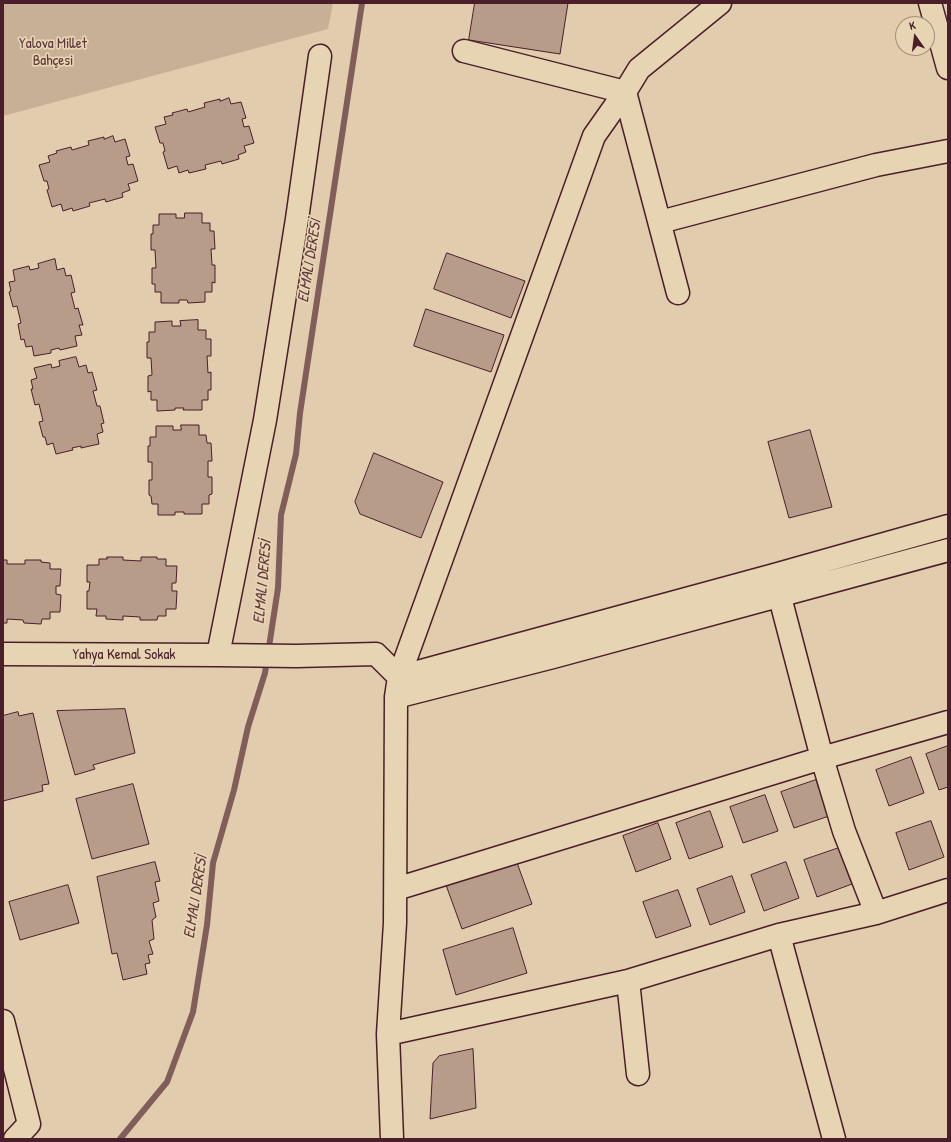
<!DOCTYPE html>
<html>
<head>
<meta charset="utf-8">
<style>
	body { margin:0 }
	#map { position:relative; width:951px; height:1142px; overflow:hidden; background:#e1cdad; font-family:"Patrick Hand",sans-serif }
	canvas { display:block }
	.frame { position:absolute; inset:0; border:4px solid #4a1f2b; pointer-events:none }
	.north { position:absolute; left:895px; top:16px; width:40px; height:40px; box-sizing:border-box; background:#e7d4b2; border:1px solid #a88c7c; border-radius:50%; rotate:346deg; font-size:11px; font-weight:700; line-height:16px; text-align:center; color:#4a1f2b }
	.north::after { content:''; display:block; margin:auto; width:14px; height:18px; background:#4a1f2b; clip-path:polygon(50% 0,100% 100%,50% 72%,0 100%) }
</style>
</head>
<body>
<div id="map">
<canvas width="951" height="1142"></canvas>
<div class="frame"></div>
<div class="north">K</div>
</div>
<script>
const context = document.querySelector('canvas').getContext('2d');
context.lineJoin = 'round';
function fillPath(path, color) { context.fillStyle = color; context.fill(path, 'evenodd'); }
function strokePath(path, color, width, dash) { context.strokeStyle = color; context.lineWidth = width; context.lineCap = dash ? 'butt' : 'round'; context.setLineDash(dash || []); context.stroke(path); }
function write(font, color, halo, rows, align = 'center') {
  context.font = font + ' "Patrick Hand",sans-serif'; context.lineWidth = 3.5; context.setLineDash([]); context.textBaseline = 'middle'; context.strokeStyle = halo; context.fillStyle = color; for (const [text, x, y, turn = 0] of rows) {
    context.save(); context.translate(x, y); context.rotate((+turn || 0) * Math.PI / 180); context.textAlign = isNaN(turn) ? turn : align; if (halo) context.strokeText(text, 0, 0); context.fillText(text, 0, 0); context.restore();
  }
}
fillPath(new Path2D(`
	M 3,3 L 333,3 L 328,29 L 3,116 Z`), '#c8b097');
strokePath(new Path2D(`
	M 120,1139 L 167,1082 L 193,1012 L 207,925 L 213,863 L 234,790 L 248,727 L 265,673 L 278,588 L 281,515 L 296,454 L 300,413 L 362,3`), '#815e5a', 6);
const building = new Path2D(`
	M 475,3 L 568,3 L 560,54 L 469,40 Z
	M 229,98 L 231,104 L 241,102 L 246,118 L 242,119 L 244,127 L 249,126 L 254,143 L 244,146 L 246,152 L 238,155 L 239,159 L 222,164 L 221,161 L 205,165 L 206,169 L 189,173 L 188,170 L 179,173 L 177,166 L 168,169 L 163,152 L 165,151 L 163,143 L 160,143 L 155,127 L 166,124 L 164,117 L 173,115 L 172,113 L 187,109 L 188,112 L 205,107 L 204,103 L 220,99 L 220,101 Z
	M 113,136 L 115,142 L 125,139 L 130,156 L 126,157 L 128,165 L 133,164 L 138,181 L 128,184 L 130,190 L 122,193 L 123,197 L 106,202 L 105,199 L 89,203 L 90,206 L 73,211 L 72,208 L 63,211 L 61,204 L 52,207 L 47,190 L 49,189 L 47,181 L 44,181 L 39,165 L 50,162 L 48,156 L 57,153 L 56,151 L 71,147 L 72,150 L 89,145 L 88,141 L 104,137 L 104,139 Z
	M 185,213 L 202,213 L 202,223 L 210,223 L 210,231 L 214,231 L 215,249 L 211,249 L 212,265 L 215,265 L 215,283 L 212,282 L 212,292 L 205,292 L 205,302 L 188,303 L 187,300 L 179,300 L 179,303 L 161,303 L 161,292 L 155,292 L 155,284 L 152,284 L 152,268 L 156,268 L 155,250 L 151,250 L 151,234 L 153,234 L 153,225 L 159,225 L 159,214 L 176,214 L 176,218 L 184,218 Z
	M 447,253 L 525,281 L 511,318 L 434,289 Z
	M 55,259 L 57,270 L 64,268 L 66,276 L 71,275 L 75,292 L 71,293 L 75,309 L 78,308 L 83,325 L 79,325 L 82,335 L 75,336 L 77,346 L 60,350 L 59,348 L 51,350 L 51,353 L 34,356 L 32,346 L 26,347 L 24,339 L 21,340 L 18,324 L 21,323 L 17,306 L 13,307 L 9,292 L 11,291 L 9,282 L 15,281 L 13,270 L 29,266 L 30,270 L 39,268 L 38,264 Z
	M 426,309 L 504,335 L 491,372 L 414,346 Z
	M 198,320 L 198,330 L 206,330 L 206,339 L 211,339 L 211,356 L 207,356 L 208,373 L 211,372 L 211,390 L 208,390 L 208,400 L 202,400 L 202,410 L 183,410 L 184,408 L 175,408 L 175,410 L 157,411 L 157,400 L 151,400 L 151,391 L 148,392 L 148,376 L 152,375 L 151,358 L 147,358 L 147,342 L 149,342 L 149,332 L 155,332 L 155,322 L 172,321 L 172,326 L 181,326 L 180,321 Z
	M 76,357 L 79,367 L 86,365 L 88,373 L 92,372 L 97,390 L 93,391 L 97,406 L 100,406 L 104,423 L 101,424 L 103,432 L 97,434 L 99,444 L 81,448 L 81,446 L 72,448 L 73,450 L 56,454 L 53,443 L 47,445 L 45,437 L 43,437 L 39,422 L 43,421 L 39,404 L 35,405 L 31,389 L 33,389 L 31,380 L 37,378 L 34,368 L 51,364 L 52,368 L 60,366 L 59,361 Z
	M 181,425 L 199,425 L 199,435 L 206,435 L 207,443 L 211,443 L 212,461 L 208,461 L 208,477 L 212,477 L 212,494 L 209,495 L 209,504 L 202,504 L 202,514 L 184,514 L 184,512 L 175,512 L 175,515 L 158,515 L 158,504 L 152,504 L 151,496 L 149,495 L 149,480 L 152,480 L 152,462 L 148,462 L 148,446 L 150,446 L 150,437 L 156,437 L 156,426 L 173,426 L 173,430 L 181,430 Z
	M 810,430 L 832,507 L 789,518 L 768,442 Z
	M 374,453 L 443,482 L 421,538 L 360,514 L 355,502 Z
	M 107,557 L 123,557 L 123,560 L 141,561 L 141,557 L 157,557 L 157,559 L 166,559 L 166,566 L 177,566 L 176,583 L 172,583 L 172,591 L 177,591 L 176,609 L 166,609 L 166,616 L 158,616 L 157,620 L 140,620 L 140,617 L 123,616 L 123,620 L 106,619 L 106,616 L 96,616 L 97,609 L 87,609 L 87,591 L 89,591 L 90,582 L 87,582 L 87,565 L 99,565 L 99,559 L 107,559 Z
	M 3,560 L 7,560 L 7,564 L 25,564 L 25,560 L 41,560 L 41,562 L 50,563 L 50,569 L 61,569 L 60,586 L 56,586 L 56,594 L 61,595 L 60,612 L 50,612 L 50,619 L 42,619 L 41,624 L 24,623 L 23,620 L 7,619 L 7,623 L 3,623 Z
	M 125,709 L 135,753 L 93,765 L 95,769 L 75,775 L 57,711 Z
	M 18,712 L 19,716 L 33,713 L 49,784 L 42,785 L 43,791 L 3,801 L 3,716 Z
	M 948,746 L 948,787 L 939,790 L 926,754 Z
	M 911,757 L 924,793 L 889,806 L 876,770 Z
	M 816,780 L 829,816 L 794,828 L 781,792 Z
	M 133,784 L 149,844 L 92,859 L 76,799 Z
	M 765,795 L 778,831 L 743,843 L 730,807 Z
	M 710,811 L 723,847 L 689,859 L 676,823 Z
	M 931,821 L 944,857 L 909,870 L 896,833 Z
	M 658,823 L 671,859 L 636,872 L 623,836 Z
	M 839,848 L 852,884 L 817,897 L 804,860 Z
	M 516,860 L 532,904 L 462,929 L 446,885 Z
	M 155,862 L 160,881 L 155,882 L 159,901 L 153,903 L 156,917 L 152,920 L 154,939 L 149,941 L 153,954 L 148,955 L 150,963 L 145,964 L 147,974 L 123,980 L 117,953 L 112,954 L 97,877 Z
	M 786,862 L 799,898 L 764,911 L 751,875 Z
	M 732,876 L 745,912 L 710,925 L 697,889 Z
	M 68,885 L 79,923 L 20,940 L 9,902 Z
	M 678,890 L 691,926 L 656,938 L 643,902 Z
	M 513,928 L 527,973 L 456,995 L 443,950 Z
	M 473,1049 L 476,1108 L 430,1119 L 433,1063 L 439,1056 Z`);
fillPath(building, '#b79c89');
strokePath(building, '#4a1f2b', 1);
const minor = new Path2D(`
	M 930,3 L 948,68
	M 464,51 L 625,92 L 678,293
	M 660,222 L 876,165 L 948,151
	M 776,582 L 822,758 L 844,831 L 876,913
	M 3,654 L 218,655 L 296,656 L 376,654 L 399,677 L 774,575 L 948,526
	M 218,655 L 265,420 L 297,219 L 320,56
	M 396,697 L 553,657 L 948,550
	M 396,889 L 822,758 L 948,722
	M 779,935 L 834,1139
	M 628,981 L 638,1074
	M 3,1021 L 29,1124 L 15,1139
	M 388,1034 L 628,981 L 779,935 L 876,913 L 948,890
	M 392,1139 L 388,1034 L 395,923 L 396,697 L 399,677 L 594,136 L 625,92 L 639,69 L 720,3`);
strokePath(minor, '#4a1f2b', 25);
strokePath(minor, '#e7d4b2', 22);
write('15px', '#5d353b', '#e7d4b2', [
	["Yalova Millet",53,44],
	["Bahçesi",53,61]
]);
write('15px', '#4a1f2b', '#e7d4b2', [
	["Yahya Kemal Sokak",124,655]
]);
write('italic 16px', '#61393e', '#e7d4b2', [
	["ELMALI DERESİ",310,261,-81],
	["ELMALI DERESİ",263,582,-85],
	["ELMALI DERESİ",196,897,-81]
]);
</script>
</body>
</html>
